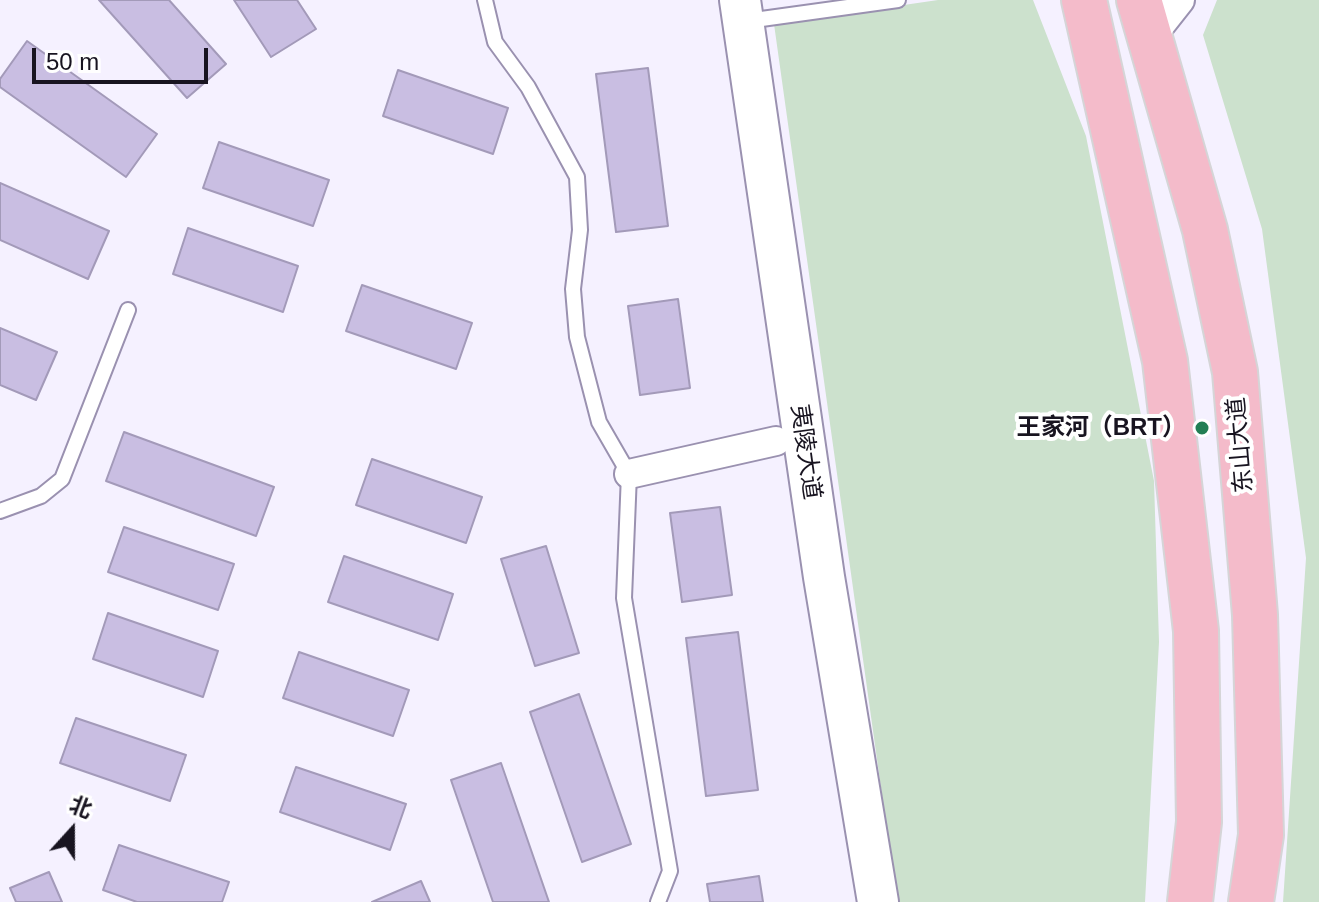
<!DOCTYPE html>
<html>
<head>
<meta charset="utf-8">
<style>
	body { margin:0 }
	#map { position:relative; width:1319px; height:902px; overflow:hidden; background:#f5f1ff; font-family:Helvetica,"Noto Sans SC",sans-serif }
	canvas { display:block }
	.north { position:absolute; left:32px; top:790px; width:80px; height:80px; -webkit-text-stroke:6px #fff; paint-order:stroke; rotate:21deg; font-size:22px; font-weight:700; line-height:32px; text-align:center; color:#181420 }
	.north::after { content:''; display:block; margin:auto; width:28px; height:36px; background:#181420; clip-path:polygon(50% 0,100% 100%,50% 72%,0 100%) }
	.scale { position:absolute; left:32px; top:48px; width:176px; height:36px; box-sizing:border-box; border:4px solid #181420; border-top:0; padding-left:10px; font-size:24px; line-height:28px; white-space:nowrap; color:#181420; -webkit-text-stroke:6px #fff; paint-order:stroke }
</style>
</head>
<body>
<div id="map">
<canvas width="1319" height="902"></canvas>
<div class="north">北</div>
<div class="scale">50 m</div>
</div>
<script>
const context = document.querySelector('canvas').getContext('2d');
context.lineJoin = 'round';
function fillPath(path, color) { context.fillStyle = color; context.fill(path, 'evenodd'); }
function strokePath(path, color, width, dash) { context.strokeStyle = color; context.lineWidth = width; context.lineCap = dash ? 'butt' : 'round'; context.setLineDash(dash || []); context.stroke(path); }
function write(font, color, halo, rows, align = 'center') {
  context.font = font + ' Helvetica,"Noto Sans SC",sans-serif'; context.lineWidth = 8; context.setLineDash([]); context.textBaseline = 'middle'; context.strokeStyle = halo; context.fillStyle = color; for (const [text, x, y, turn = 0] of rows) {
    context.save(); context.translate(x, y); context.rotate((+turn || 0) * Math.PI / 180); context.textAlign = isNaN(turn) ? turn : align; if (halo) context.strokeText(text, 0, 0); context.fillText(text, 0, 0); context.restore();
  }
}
fillPath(new Path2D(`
	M 938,0 L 1033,0 L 1086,136 L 1154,481 L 1159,642 L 1145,902 L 897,902 L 774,24 Z
	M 1217,0 L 1319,0 L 1319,902 L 1283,902 L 1306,558 L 1262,229 L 1203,35 Z`), '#cce1cd');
const building = new Path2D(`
	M 99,0 L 169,0 L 226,64 L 187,98 Z
	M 234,0 L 297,0 L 316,29 L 271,57 Z
	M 27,41 L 157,134 L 126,177 L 0,87 L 0,79 Z
	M 648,68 L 668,226 L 616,232 L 596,74 Z
	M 398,70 L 508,108 L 493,154 L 383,116 Z
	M 219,142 L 329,180 L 313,226 L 203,188 Z
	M 0,183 L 109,231 L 88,279 L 0,240 Z
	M 188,228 L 298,266 L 283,312 L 173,274 Z
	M 362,285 L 472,323 L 456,369 L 346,331 Z
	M 678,299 L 690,388 L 640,395 L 628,306 Z
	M 0,328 L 57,352 L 36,400 L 0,385 Z
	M 124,432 L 274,487 L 256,536 L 106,481 Z
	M 372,459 L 482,497 L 466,543 L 356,505 Z
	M 720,507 L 732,595 L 682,602 L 670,513 Z
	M 124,527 L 234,564 L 218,610 L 108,572 Z
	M 546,546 L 579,653 L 535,666 L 501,559 Z
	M 344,556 L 453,594 L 438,640 L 328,602 Z
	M 108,613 L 218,651 L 203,697 L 93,659 Z
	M 738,632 L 758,790 L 706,796 L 686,638 Z
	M 299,652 L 409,690 L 393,736 L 283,698 Z
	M 579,694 L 631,844 L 582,862 L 530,712 Z
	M 76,718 L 186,755 L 170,801 L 60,763 Z
	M 501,763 L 549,902 L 493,902 L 451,780 Z
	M 296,767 L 406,804 L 390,850 L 280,812 Z
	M 119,845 L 229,882 L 222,902 L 137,902 L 103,890 Z
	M 49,872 L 62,902 L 16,902 L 10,888 Z
	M 759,876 L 763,902 L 710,902 L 707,884 Z
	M 421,881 L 430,902 L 372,902 Z`);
fillPath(building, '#c9bee2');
strokePath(building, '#a39ab9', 2);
const lane = new Path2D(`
	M 485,0 L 495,42 L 528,87 L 577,177 L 580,230 L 573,289 L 577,337 L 599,422 L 629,474 L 624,598 L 670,871 L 658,902
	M 747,21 L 898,0
	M 0,511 L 41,496 L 62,479 L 128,310`);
const street = new Path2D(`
	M 1150,38 L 1180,0
	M 629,474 L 776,441`);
const secondary = new Path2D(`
	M 740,0 L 824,577 L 878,902`);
const primary = new Path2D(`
	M 1084,0 L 1165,361 L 1196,631 L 1199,822 L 1190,902
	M 1139,0 L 1205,230 L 1235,372 L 1255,615 L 1261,835 L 1251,902`);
strokePath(lane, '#9a91b0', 18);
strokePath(street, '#9a91b0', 32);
strokePath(secondary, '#9a91b0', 44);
strokePath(primary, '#d5d5d7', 48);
strokePath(lane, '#fff', 14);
strokePath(street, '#fff', 28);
strokePath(secondary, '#fff', 40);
strokePath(primary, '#f4bbca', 44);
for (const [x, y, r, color] of [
	[1202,428,8,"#237e54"]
]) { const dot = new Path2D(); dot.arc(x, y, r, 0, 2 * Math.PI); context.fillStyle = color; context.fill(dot); strokePath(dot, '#fff', 3); }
write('bold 24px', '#181420', '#fff', [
	["王家河（BRT）",1186,428]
], 'right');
write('24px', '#181420', '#fff', [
	["东山大道",1241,445,-95],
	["夷陵大道",805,452,82]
]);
</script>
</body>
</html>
